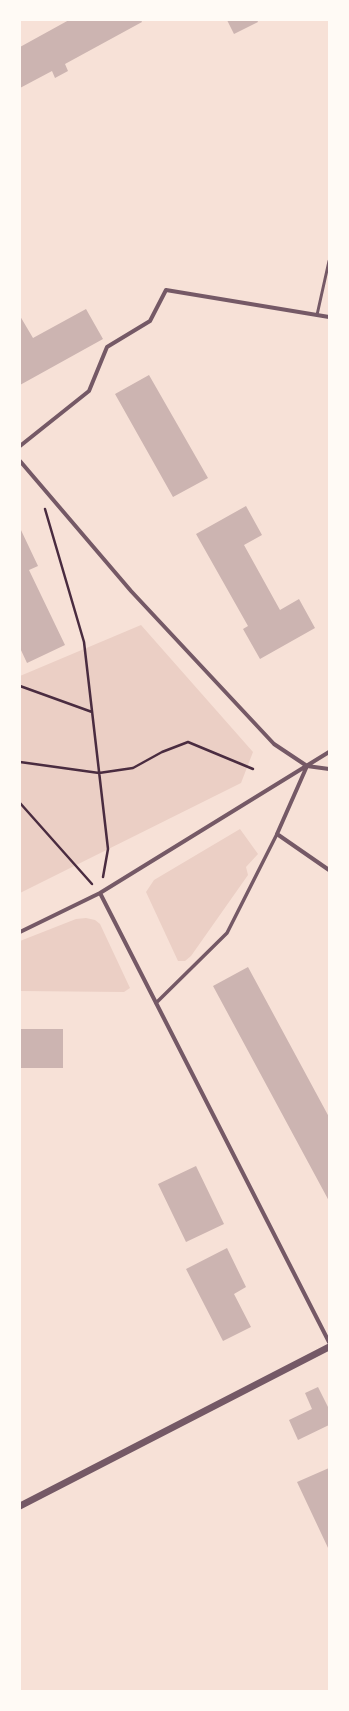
<!DOCTYPE html>
<html>
<head>
<meta charset="utf-8">
<style>
	body { margin:0 }
	#map { position:relative; width:349px; height:1711px; overflow:hidden; background:#f7e1d7; font-family:"Roboto Condensed",sans-serif }
	canvas { display:block }
	.frame { position:absolute; inset:0; border:21px solid #fffaf5; pointer-events:none }
</style>
</head>
<body>
<div id="map">
<canvas width="349" height="1711"></canvas>
<div class="frame"></div>
</div>
<script>
const context = document.querySelector('canvas').getContext('2d');
context.lineJoin = 'round';
function fillPath(path, color) { context.fillStyle = color; context.fill(path, 'evenodd'); }
function strokePath(path, color, width, dash) { context.strokeStyle = color; context.lineWidth = width; context.lineCap = dash ? 'butt' : 'round'; context.setLineDash(dash || []); context.stroke(path); }
fillPath(new Path2D(`
	M 141,625 L 253,752 L 241,783 L 20,893 L 20,676 Z
	M 240,829 L 258,854 L 246,867 L 248,875 L 191,956 L 185,961 L 178,961 L 146,892 L 154,880 Z
	M 86,918 L 95,920 L 100,924 L 130,988 L 124,992 L 20,991 L 20,941 L 76,919 Z`), '#ebcfc5');
fillPath(new Path2D(`
	M 69,20 L 141,20 L 142,22 L 65,64 L 68,71 L 55,78 L 52,71 L 20,88 L 20,47 Z
	M 227,20 L 257,20 L 258,22 L 234,34 Z
	M 86,309 L 103,339 L 20,385 L 20,316 L 33,338 Z
	M 149,375 L 208,478 L 173,497 L 115,394 Z
	M 246,506 L 262,535 L 244,545 L 280,610 L 299,599 L 315,628 L 260,659 L 243,629 L 248,626 L 196,534 Z
	M 20,528 L 38,566 L 29,570 L 65,645 L 27,663 L 20,648 Z
	M 248,967 L 329,1117 L 329,1201 L 213,986 Z
	M 20,1029 L 63,1029 L 63,1068 L 20,1068 Z
	M 196,1166 L 224,1224 L 186,1242 L 158,1184 Z
	M 227,1248 L 246,1287 L 234,1294 L 251,1327 L 223,1341 L 186,1269 Z
	M 318,1387 L 329,1409 L 329,1425 L 298,1440 L 289,1420 L 312,1409 L 305,1393 Z
	M 329,1468 L 329,1550 L 297,1482 Z`), '#ccb4b1');
strokePath(new Path2D(`
	M 45,509 L 84,642 L 108,849 L 103,877
	M 20,686 L 92,712
	M 20,762 L 99,773 L 133,768 L 162,752 L 188,742 L 253,769
	M 20,803 L 92,884`), '#4a2c40', 2.5);
strokePath(new Path2D(`
	M 317,315 L 329,261`), '#755966', 3);
strokePath(new Path2D(`
	M 156,1003 L 227,933 L 277,834`), '#755966', 3.5);
strokePath(new Path2D(`
	M 20,446 L 89,391 L 107,347 L 150,321 L 166,290 L 329,317
	M 20,461 L 131,591 L 274,744 L 307,766 L 329,769
	M 307,766 L 277,834 L 329,870
	M 100,893 L 329,1342
	M 20,932 L 100,893 L 329,752`), '#755966', 4);
strokePath(new Path2D(`
	M 20,1506 L 329,1347`), '#755966', 7);
</script>
</body>
</html>
